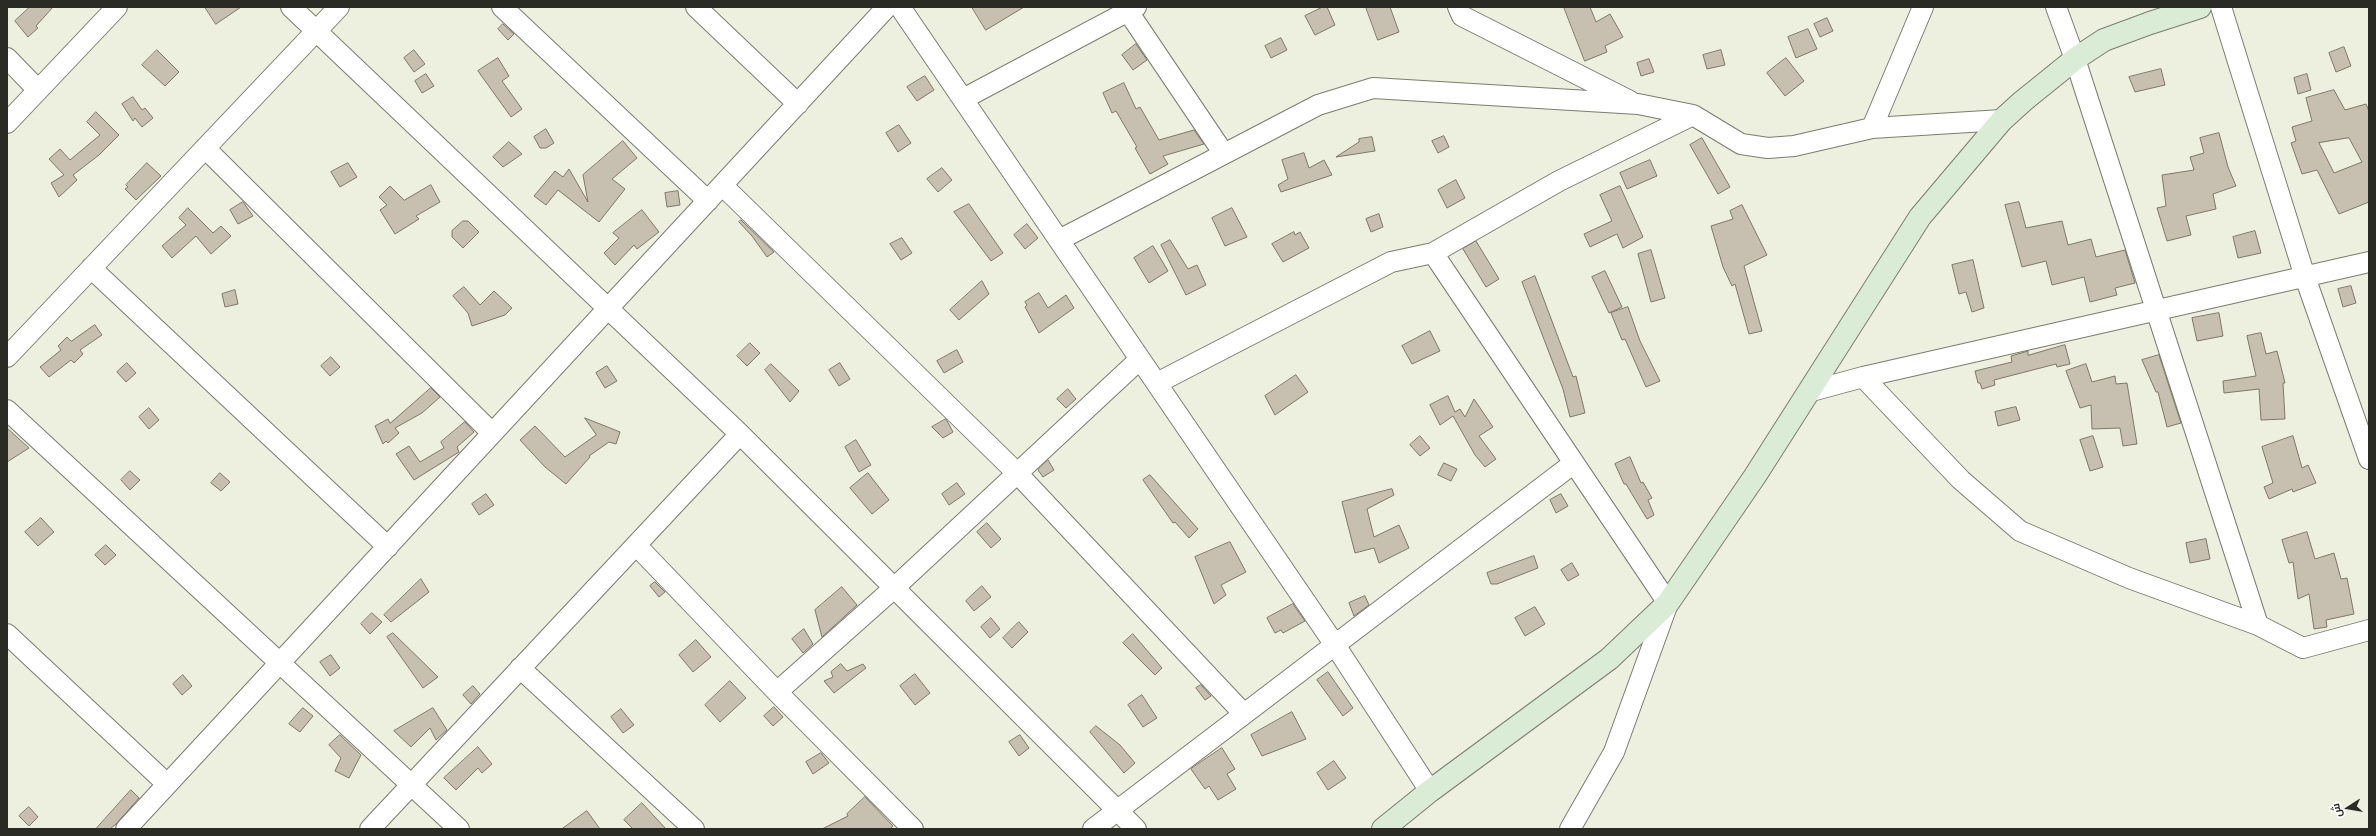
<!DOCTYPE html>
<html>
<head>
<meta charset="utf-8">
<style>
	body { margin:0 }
	#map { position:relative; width:2376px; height:836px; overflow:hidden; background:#eef0df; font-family:"PT Serif",Cairo,serif }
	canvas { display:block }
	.frame { position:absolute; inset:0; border:8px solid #2a2b24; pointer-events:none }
	.north { position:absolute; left:2328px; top:788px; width:40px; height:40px; -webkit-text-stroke:3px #fff; paint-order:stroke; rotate:258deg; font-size:11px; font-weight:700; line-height:16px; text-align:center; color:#2a2b24 }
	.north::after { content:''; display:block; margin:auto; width:14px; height:18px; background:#2a2b24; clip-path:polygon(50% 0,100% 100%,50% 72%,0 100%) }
</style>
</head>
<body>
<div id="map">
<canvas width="2376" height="836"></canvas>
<div class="frame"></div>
<div class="north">ش</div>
</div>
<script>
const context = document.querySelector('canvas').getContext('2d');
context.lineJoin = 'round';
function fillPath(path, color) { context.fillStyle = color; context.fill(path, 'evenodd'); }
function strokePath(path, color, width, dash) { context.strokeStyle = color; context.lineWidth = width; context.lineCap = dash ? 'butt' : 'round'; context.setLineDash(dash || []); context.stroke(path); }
const building = new Path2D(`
	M 30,7 L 53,7 L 36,26 L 38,28 L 28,37 L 15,21 Z
	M 205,7 L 241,7 L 216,24 Z
	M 972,7 L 1024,7 L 986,30 Z
	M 1323,7 L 1327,7 L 1335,25 L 1315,35 L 1305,16 Z
	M 1366,7 L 1390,7 L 1399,32 L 1378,40 Z
	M 1564,7 L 1590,7 L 1596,22 L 1610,14 L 1623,37 L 1605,46 L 1607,52 L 1585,61 Z
	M 1827,18 L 1833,31 L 1820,37 L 1814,24 Z
	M 503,24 L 514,34 L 508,40 L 498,29 Z
	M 1808,29 L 1817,49 L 1796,58 L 1788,37 Z
	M 1281,38 L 1287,50 L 1271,58 L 1265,46 Z
	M 1136,44 L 1147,60 L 1133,70 L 1122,55 Z
	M 2344,47 L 2351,66 L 2336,72 L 2329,53 Z
	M 157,50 L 179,72 L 165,86 L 142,65 Z
	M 414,50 L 425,64 L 414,72 L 404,58 Z
	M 1721,50 L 1725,65 L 1707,69 L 1703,55 Z
	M 498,58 L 509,76 L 502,81 L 522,109 L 511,117 L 478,71 Z
	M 1786,58 L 1804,81 L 1785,96 L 1767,73 Z
	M 1649,59 L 1654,72 L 1641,76 L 1637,63 Z
	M 2161,69 L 2165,85 L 2135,92 L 2129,77 Z
	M 426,74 L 434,86 L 422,93 L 415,81 Z
	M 2307,74 L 2311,90 L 2298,94 L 2294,78 Z
	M 925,76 L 934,90 L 917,101 L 907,87 Z
	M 1124,83 L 1136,109 L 1140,107 L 1159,140 L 1194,130 L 1204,144 L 1163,156 L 1168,164 L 1150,174 L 1135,148 L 1137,147 L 1116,111 L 1112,113 L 1103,93 Z
	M 2334,90 L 2345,110 L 2366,104 L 2369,111 L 2369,202 L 2339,214 L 2317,170 L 2302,174 L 2291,143 L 2296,141 L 2292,127 L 2312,121 L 2306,98 ZM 2349,138 L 2362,162 L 2334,173 L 2319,143 Z
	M 133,97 L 142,110 L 145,108 L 153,118 L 142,127 L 135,118 L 133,121 L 122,104 Z
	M 96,112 L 119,135 L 99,155 L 73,175 L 77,180 L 59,197 L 51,183 L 64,175 L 49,159 L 60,149 L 70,160 L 100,135 L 87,122 Z
	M 899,125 L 911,143 L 898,152 L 886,133 Z
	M 546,129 L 554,143 L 546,148 L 540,148 L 534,137 Z
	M 2219,133 L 2228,167 L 2236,186 L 2213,194 L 2216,209 L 2186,216 L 2191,235 L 2167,241 L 2157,208 L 2166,206 L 2162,175 L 2194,170 L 2190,157 L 2204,153 L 2200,138 Z
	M 1444,136 L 1449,147 L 1438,153 L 1432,141 Z
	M 1372,137 L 1375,151 L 1336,157 L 1359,142 L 1359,139 Z
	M 1702,138 L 1730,187 L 1718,194 L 1690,145 Z
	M 623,141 L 637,158 L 612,179 L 625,189 L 599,222 L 558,190 L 546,205 L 534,196 L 555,171 L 563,177 L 569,169 L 588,202 L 583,175 Z
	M 509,142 L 522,154 L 503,167 L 493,157 Z
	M 1304,153 L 1309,168 L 1324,160 L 1332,175 L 1281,192 L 1278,185 L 1288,179 L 1282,160 Z
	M 1650,160 L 1657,176 L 1627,189 L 1620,173 Z
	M 147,163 L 161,176 L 136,200 L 125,189 L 128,187 L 126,185 Z
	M 348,163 L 357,177 L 340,187 L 331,172 Z
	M 942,168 L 952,180 L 938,192 L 927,179 Z
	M 1456,180 L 1465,198 L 1447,208 L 1438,190 Z
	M 431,185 L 440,202 L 416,216 L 419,219 L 395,234 L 380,210 L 387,205 L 379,197 L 390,186 L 404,200 Z
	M 1620,186 L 1643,237 L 1623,248 L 1617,234 L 1590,247 L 1584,234 L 1612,221 L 1600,195 Z
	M 678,191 L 680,205 L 667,207 L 665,193 Z
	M 243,202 L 253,216 L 238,224 L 230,210 Z
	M 2019,202 L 2026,228 L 2062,221 L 2068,245 L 2091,239 L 2096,257 L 2125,250 L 2135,283 L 2115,288 L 2117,295 L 2090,302 L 2084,277 L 2052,285 L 2046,261 L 2022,267 L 2005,205 Z
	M 969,204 L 1003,253 L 991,261 L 954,212 Z
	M 1742,205 L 1767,255 L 1744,266 L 1762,331 L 1749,334 L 1735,284 L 1732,286 L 1723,267 L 1711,226 L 1733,219 L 1730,211 Z
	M 188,208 L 213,233 L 221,226 L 231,236 L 211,254 L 196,236 L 172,258 L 162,246 L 186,225 L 179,218 Z
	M 1232,208 L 1247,237 L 1225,246 L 1212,218 Z
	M 642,210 L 659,232 L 637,249 L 634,245 L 615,265 L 604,253 L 619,238 L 613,233 Z
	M 1379,214 L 1383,227 L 1371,232 L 1366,219 Z
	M 741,220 L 774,252 L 767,257 L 752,236 L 739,222 Z
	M 463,221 L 468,221 L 479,232 L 463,248 L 452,237 L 452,231 Z
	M 1027,224 L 1038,238 L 1025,249 L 1014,235 Z
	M 2255,231 L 2261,253 L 2238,258 L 2233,237 Z
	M 1294,232 L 1295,235 L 1300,232 L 1309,248 L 1283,262 L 1272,244 Z
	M 902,238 L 912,253 L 901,260 L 890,244 Z
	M 1170,240 L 1188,269 L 1197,265 L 1206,285 L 1186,295 L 1161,245 Z
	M 1476,241 L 1499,279 L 1486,287 L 1463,249 Z
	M 1153,246 L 1168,271 L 1149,283 L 1134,258 Z
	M 1651,250 L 1665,298 L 1651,302 L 1638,254 Z
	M 1973,260 L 1984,308 L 1972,312 L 1966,292 L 1959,294 L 1952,265 Z
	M 1605,271 L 1622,307 L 1609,313 L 1592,277 Z
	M 1535,276 L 1573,377 L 1576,376 L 1585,413 L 1570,417 L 1563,389 L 1522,282 Z
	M 982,281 L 989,294 L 959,320 L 950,310 Z
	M 2351,286 L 2356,303 L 2343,307 L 2338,289 Z
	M 464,287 L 480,305 L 494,291 L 512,308 L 505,315 L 472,326 L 468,313 L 453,296 Z
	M 235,290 L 238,304 L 225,307 L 222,294 Z
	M 1039,293 L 1048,308 L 1066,295 L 1074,308 L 1039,333 L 1025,307 L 1027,305 L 1025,302 Z
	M 1628,307 L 1640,341 L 1660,381 L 1646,387 L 1625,339 L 1622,340 L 1611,313 Z
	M 2219,313 L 2223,336 L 2197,341 L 2192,318 Z
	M 95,325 L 102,335 L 80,350 L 83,354 L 74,363 L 71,360 L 49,377 L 40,367 L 61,350 L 58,346 L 67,337 L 71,341 Z
	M 1430,331 L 1440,351 L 1412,364 L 1402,346 Z
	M 2261,333 L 2266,354 L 2277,351 L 2285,383 L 2283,383 L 2285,419 L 2261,420 L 2259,389 L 2224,393 L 2223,381 L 2256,376 L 2247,336 Z
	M 750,343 L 760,353 L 747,366 L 737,356 Z
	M 2065,345 L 2070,364 L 2057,367 L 2056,364 L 1994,380 L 1995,385 L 1982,389 L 1980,383 L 1978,383 L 1975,371 L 2012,362 L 2011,356 L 2028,351 L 2028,355 Z
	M 957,350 L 963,362 L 944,373 L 937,361 Z
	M 2159,355 L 2181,423 L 2167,427 L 2158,392 L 2156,392 L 2142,360 Z
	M 331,357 L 340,367 L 330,376 L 321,366 Z
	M 127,363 L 136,373 L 126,382 L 117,372 Z
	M 840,363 L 850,379 L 839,386 L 829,370 Z
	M 771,364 L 799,391 L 790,402 L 765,370 Z
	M 2086,364 L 2092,382 L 2115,376 L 2116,384 L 2127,383 L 2137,444 L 2123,446 L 2120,428 L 2092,429 L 2091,405 L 2080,408 L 2066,371 Z
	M 607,366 L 617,381 L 605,388 L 596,373 Z
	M 1296,375 L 1308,392 L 1275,415 L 1265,396 Z
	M 431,388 L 440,397 L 422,413 L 395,428 L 399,433 L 388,443 L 386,441 L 383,444 L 375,426 L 388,419 L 390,423 Z
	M 1068,389 L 1076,399 L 1066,408 L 1057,399 Z
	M 1448,396 L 1455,412 L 1460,409 L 1465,417 L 1474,399 L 1493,427 L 1479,436 L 1496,459 L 1485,467 L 1475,455 L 1453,416 L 1440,425 L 1430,405 Z
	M 2016,407 L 2020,420 L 1998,426 L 1995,412 Z
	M 149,408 L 159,420 L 149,429 L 139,417 Z
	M 585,418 L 620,432 L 616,444 L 609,442 L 589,456 L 590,457 L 566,484 L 545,467 L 520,440 L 535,426 L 565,457 L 596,435 Z
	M 946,419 L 953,432 L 943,438 L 932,427 Z
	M 465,422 L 474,432 L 457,447 L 459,452 L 414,480 L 396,454 L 409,446 L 420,462 L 444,448 L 441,442 Z
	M 7,428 L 29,448 L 7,462 Z
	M 1420,436 L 1430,448 L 1420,456 L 1410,445 Z
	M 2093,436 L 2103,467 L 2090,471 L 2080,440 Z
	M 2293,436 L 2302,468 L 2308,465 L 2316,483 L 2293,492 L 2292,489 L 2269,499 L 2264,487 L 2273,483 L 2262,447 Z
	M 856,440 L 871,465 L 859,472 L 845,447 Z
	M 1630,457 L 1641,483 L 1643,482 L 1652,498 L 1648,500 L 1654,515 L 1647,519 L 1626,484 L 1624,484 L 1615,464 Z
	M 1048,460 L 1054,470 L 1043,477 L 1038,470 Z
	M 1444,463 L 1457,469 L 1451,481 L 1438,475 Z
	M 130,471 L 140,480 L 130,490 L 121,480 Z
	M 220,473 L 230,482 L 221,491 L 211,483 Z
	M 868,473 L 889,500 L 872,514 L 850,488 Z
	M 1150,475 L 1198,529 L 1189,538 L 1175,522 L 1173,523 L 1143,480 Z
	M 957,483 L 965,494 L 949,505 L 942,494 Z
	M 1392,489 L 1394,495 L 1367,509 L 1374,537 L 1399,525 L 1409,548 L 1379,563 L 1374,548 L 1355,553 L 1342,502 Z
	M 486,494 L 494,505 L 479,515 L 472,504 Z
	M 1561,494 L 1568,506 L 1556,513 L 1550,500 Z
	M 41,518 L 54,532 L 38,546 L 25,532 Z
	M 987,523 L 1001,539 L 991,548 L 977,532 Z
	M 2307,532 L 2315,559 L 2334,553 L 2341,579 L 2347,578 L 2354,614 L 2326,620 L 2327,627 L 2314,629 L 2309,594 L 2298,599 L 2293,562 L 2289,563 L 2282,540 Z
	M 2206,539 L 2210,559 L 2190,563 L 2186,543 Z
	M 1230,542 L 1246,572 L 1221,585 L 1226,595 L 1214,604 L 1195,557 Z
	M 106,545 L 116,555 L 105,565 L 95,555 Z
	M 1534,556 L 1538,568 L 1497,584 L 1491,584 L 1487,573 Z
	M 1572,563 L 1579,575 L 1568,581 L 1561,570 Z
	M 421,579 L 429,592 L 391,622 L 384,615 Z
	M 655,582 L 665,592 L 659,597 L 650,586 Z
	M 982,586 L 991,597 L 974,611 L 966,601 Z
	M 842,587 L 857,605 L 822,637 L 815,610 Z
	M 1365,596 L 1369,605 L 1354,616 L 1349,603 Z
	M 1293,604 L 1305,621 L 1283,633 L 1281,630 L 1275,633 L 1267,618 Z
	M 1535,607 L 1545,624 L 1525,636 L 1515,618 Z
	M 372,613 L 382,622 L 370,634 L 361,624 Z
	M 991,618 L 1000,629 L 990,638 L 981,627 Z
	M 1019,622 L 1028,632 L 1012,648 L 1003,638 Z
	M 804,629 L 813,644 L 803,653 L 792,639 Z
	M 393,633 L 438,677 L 423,688 L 387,637 Z
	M 1133,634 L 1162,668 L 1155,675 L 1123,643 Z
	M 696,640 L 711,657 L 693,672 L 679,655 Z
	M 331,655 L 340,668 L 330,676 L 320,662 Z
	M 841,664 L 847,671 L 863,664 L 866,668 L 834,693 L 824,681 L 833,677 L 831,672 Z
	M 1328,672 L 1353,708 L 1343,716 L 1317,680 Z
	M 915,674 L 930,693 L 915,705 L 900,686 Z
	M 183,675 L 192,686 L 182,695 L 173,684 Z
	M 730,681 L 746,698 L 720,722 L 705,705 Z
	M 1201,685 L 1211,696 L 1205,700 L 1196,688 Z
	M 473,686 L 480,694 L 471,704 L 463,695 Z
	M 1142,695 L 1157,718 L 1143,727 L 1128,705 Z
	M 774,707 L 783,717 L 773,726 L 764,716 Z
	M 303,708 L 313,716 L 300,732 L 289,724 Z
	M 433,708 L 447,730 L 436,740 L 430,728 L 411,747 L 394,731 Z
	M 621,709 L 634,725 L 623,733 L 611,717 Z
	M 1292,712 L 1306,739 L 1262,756 L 1251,735 Z
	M 1096,726 L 1120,745 L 1135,763 L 1124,773 L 1090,732 Z
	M 340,735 L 361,755 L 349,778 L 335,771 L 341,758 L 329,745 Z
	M 1020,735 L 1029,748 L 1019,756 L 1009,742 Z
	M 478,747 L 492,764 L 482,773 L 478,768 L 456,790 L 444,778 Z
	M 1222,748 L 1235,769 L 1227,774 L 1236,789 L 1218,800 L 1209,786 L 1205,789 L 1191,769 Z
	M 821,753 L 829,763 L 813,774 L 806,762 Z
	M 1334,761 L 1346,778 L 1328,790 L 1317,773 Z
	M 131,790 L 139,798 L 116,824 L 110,829 L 96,829 Z
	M 865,797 L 893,826 L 890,829 L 822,829 L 848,816 L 847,814 Z
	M 642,803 L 666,829 L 633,829 L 624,820 Z
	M 29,807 L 38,817 L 29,826 L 19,816 Z
	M 587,811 L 600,829 L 562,829 Z`);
fillPath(building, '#c7c0b0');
strokePath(building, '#7d7768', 1);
const street = new Path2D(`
	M 291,7 L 740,434 L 1136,829
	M 502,7 L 708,201
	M 696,7 L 798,104
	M 900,7 L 1335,645 L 1430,791
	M 1125,7 L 1224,154
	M 1458,7 L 1462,16 L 1630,101
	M 2056,7 L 2075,59 L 2258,625
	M 2221,7 L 2305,277 L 2369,459
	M 7,58 L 37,89
	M 963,99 L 1136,7
	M 7,123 L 117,7
	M 1872,128 L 1923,7
	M 205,148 L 492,433
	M 723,186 L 1017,473 L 1244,714
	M 1059,240 L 1318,105 L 1373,88 L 1638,104 L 1693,115
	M 1433,253 L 1668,603 L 1614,752 L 1570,829
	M 91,268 L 388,547
	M 7,357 L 339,7
	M 1863,377 L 1961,480 L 2020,531 L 2129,578 L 2258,625 L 2303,648 L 2369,630
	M 1157,383 L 1391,262 L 1433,253 L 1559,181 L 1693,115 L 1741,144 L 1768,148 L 1794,146 L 1872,128 L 2002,120
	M 1808,392 L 1863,377 L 2369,262
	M 7,410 L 459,829
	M 636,545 L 777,692 L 913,829
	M 7,634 L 167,784
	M 520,668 L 694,829
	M 777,692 L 894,588 L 1140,359
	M 126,829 L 887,7
	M 370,829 L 740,434
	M 1093,829 L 1574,463`);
const secondary = new Path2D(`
	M 1383,829 L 1430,791 L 1609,659 L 1668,603 L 1755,476 L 1920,217 L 2002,120 L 2023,101 L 2075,59 L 2104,40 L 2150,23 L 2200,7`);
strokePath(street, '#7b7d6e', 22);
strokePath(secondary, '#7b7d6e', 24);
strokePath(street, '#fff', 20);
strokePath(secondary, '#daebd6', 22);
</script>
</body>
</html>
